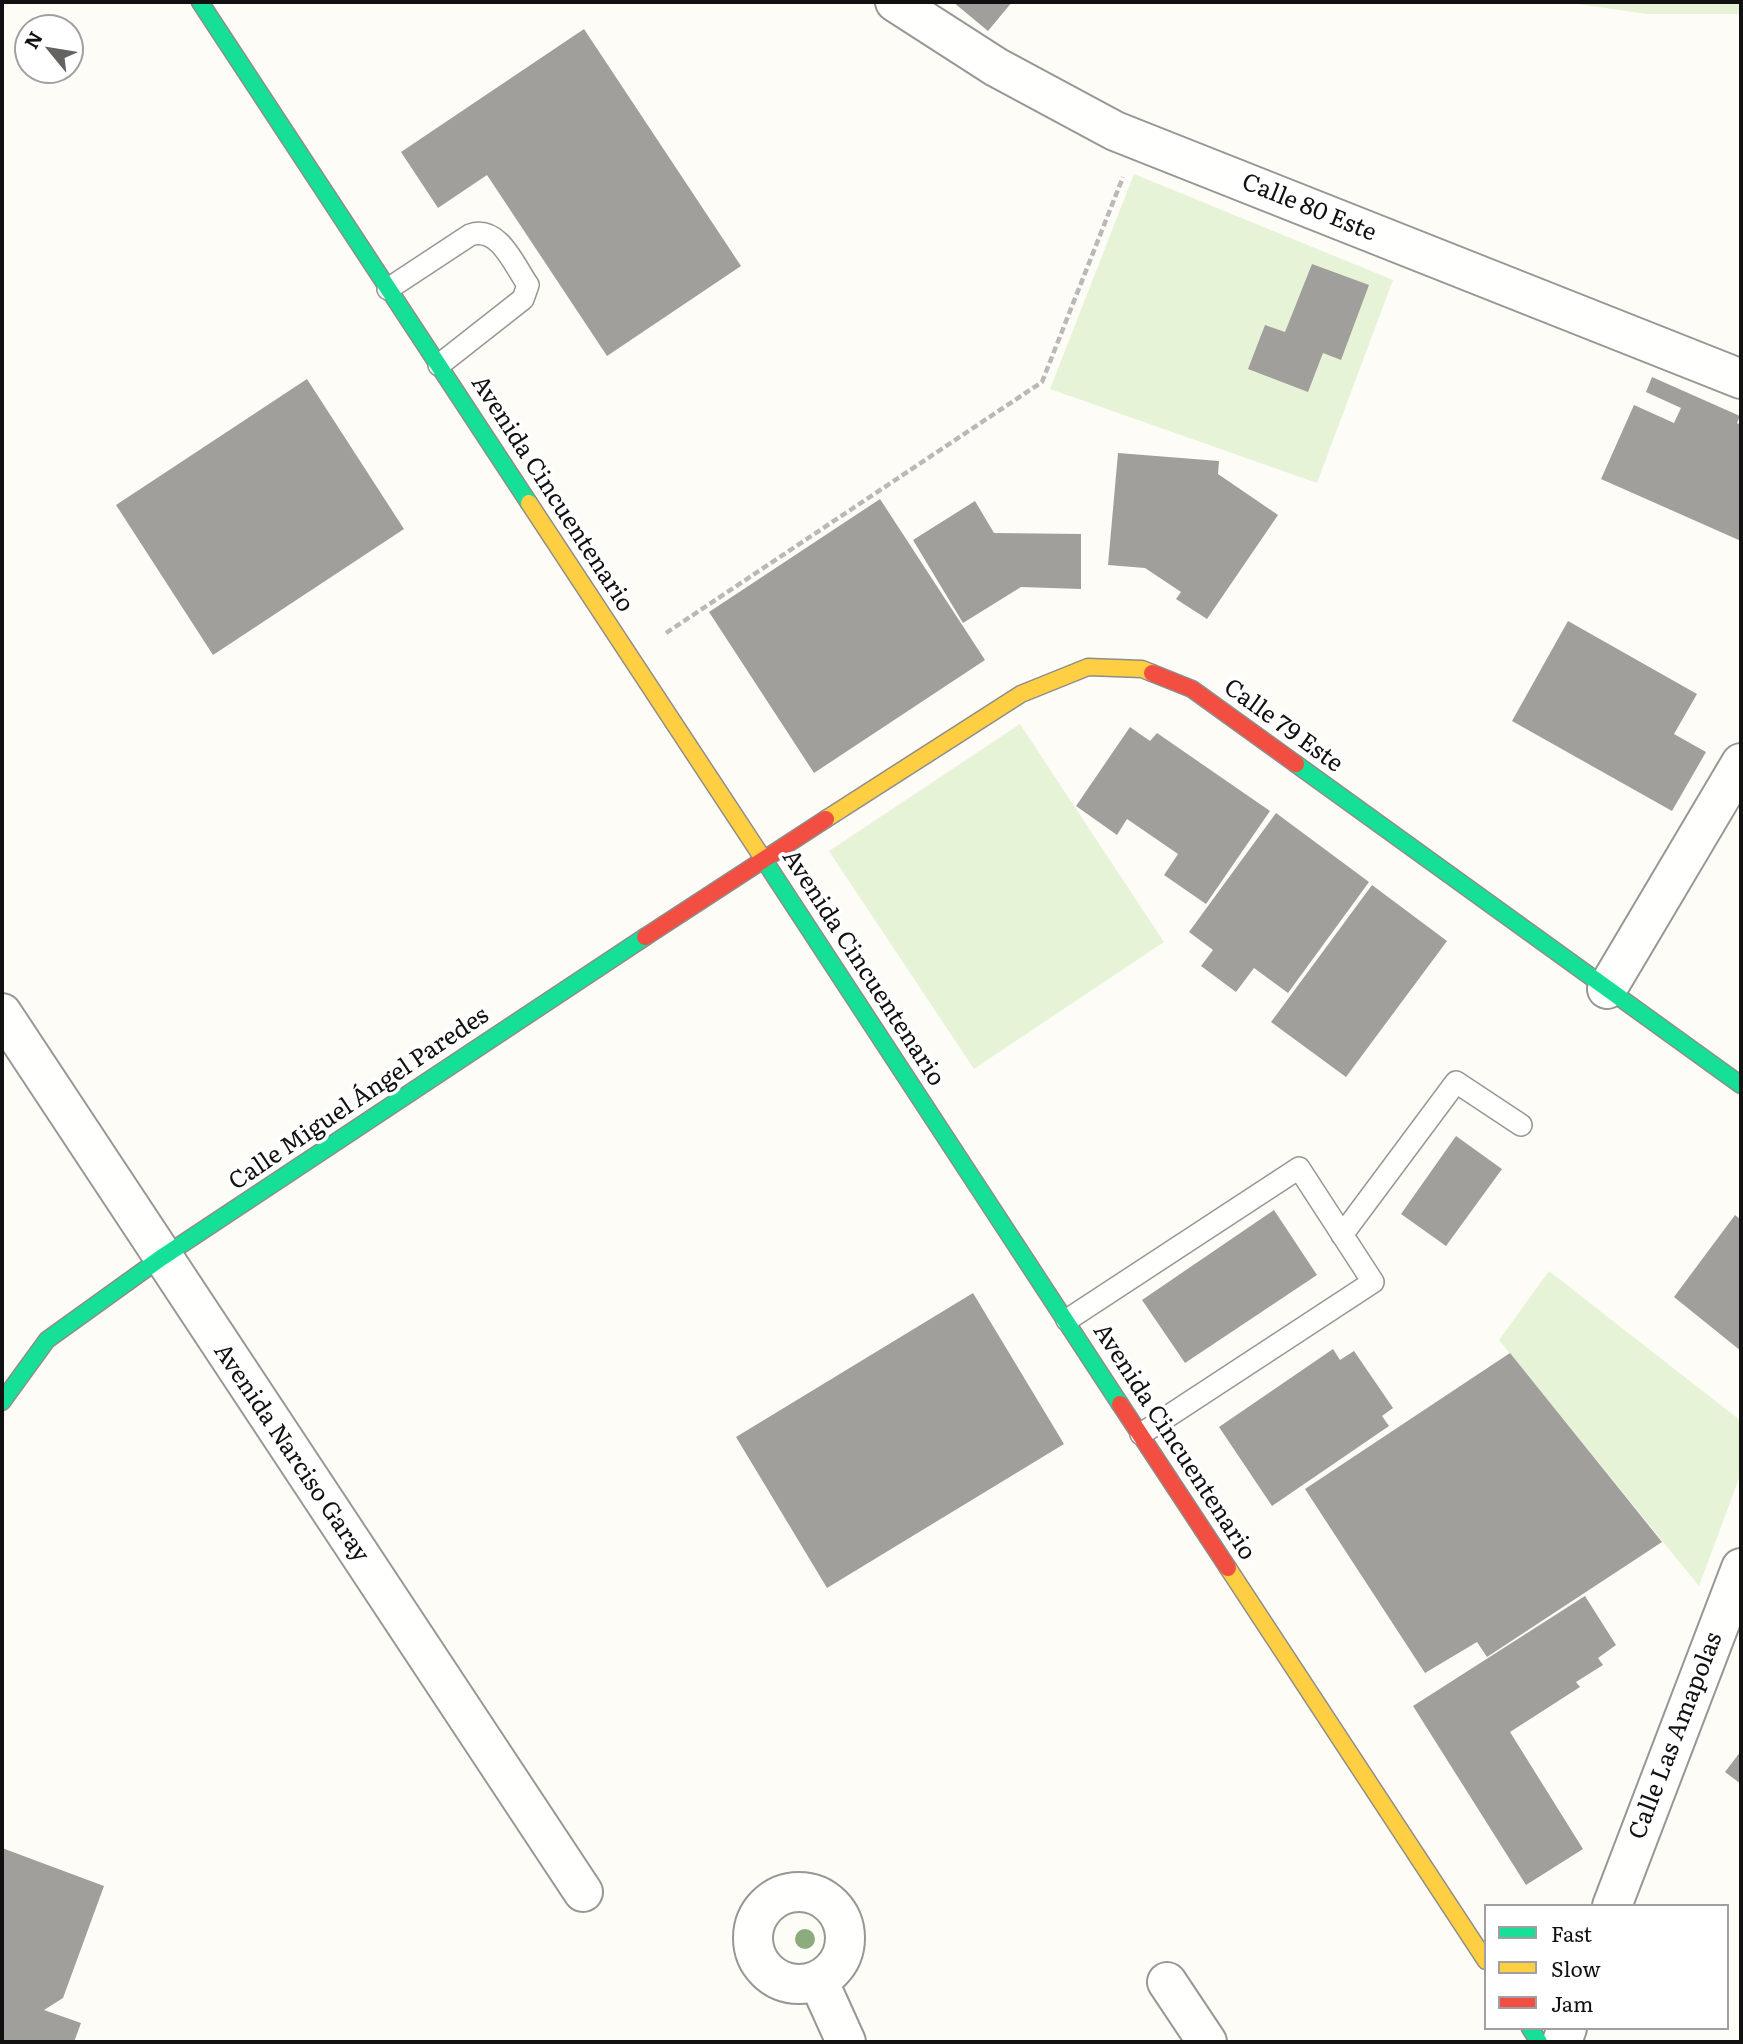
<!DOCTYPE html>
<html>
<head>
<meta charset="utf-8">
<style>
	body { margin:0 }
	#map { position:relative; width:1743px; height:2044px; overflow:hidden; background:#fdfcf7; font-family:Literata,serif }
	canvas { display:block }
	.frame { position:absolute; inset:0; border:4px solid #111; pointer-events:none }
	.legend { position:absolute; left:1484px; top:1904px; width:245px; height:126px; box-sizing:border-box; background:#fff; border:2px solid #a0a0a0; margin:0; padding:9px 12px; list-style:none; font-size:21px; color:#111 }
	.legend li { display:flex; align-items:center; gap:14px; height:35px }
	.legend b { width:35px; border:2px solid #a0a0a0 }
	.north { position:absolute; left:14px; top:14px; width:70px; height:70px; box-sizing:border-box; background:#fff; border:2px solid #a0a0a0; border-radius:50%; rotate:300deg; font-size:19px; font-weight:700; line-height:28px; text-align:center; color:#111 }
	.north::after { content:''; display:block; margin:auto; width:24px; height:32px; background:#646362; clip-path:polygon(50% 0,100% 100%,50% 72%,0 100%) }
</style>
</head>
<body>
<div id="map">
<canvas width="1743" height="2044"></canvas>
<div class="frame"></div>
<ul class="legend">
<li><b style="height:9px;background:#16e098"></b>Fast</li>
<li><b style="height:9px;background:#ffcf43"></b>Slow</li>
<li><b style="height:9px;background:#f24e42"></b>Jam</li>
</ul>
<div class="north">N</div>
</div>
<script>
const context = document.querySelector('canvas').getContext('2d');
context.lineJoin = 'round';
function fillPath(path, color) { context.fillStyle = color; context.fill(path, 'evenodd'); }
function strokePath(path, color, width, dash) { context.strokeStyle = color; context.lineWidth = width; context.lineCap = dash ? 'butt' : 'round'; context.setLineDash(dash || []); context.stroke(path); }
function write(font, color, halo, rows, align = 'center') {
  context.font = font + ' Literata,serif'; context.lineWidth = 7; context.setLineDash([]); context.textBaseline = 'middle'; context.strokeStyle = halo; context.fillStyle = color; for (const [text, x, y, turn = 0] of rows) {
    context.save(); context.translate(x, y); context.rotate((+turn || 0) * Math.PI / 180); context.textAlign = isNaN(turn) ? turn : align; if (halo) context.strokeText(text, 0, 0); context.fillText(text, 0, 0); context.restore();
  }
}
fillPath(new Path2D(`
	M 1564,2 L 1741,2 L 1741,14 L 1646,14 Z
	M 1134,174 L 1393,280 L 1317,483 L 1050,389 Z
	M 1020,724 L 1164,942 L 974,1069 L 829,851 Z
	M 1549,1271 L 1741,1421 L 1741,1473 L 1699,1586 L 1499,1340 Z`), '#e7f3d7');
fillPath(new Path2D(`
	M 953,2 L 1012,2 L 988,31 Z
	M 584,29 L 741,266 L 607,356 L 487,175 L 438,208 L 401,152 Z
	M 1312,264 L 1369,285 L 1341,360 L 1323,353 L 1308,392 L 1248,369 L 1265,325 L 1285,332 Z
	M 1652,377 L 1740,416 L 1737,423 L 1741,425 L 1741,541 L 1601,479 L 1634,405 L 1674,423 L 1681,408 L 1646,392 Z
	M 307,379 L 404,529 L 213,655 L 116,505 Z
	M 1118,453 L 1219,461 L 1218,474 L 1278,515 L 1207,619 L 1176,599 L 1181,592 L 1145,568 L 1108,565 Z
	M 880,499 L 985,660 L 814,773 L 709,612 Z
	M 975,501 L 994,533 L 1081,534 L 1081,589 L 1021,587 L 963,623 L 913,540 Z
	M 1568,621 L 1697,694 L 1674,734 L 1706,752 L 1672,811 L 1512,721 Z
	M 1130,727 L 1150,741 L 1157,733 L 1270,811 L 1206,904 L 1164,875 L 1178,854 L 1127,819 L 1117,835 L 1076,806 Z
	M 1276,813 L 1369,882 L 1288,993 L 1254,968 L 1236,992 L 1201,966 L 1213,950 L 1189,932 Z
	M 1372,885 L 1447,941 L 1346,1077 L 1271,1022 Z
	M 1456,1136 L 1502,1169 L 1446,1246 L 1401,1214 Z
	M 1274,1210 L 1317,1275 L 1185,1363 L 1142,1300 Z
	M 1735,1215 L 1741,1220 L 1741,1351 L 1674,1297 Z
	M 973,1293 L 1064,1444 L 827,1588 L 736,1437 Z
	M 1333,1349 L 1340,1360 L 1354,1351 L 1393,1408 L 1382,1416 L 1389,1426 L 1272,1506 L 1219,1427 Z
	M 1510,1353 L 1662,1542 L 1487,1657 L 1477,1642 L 1425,1673 L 1305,1489 Z
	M 1585,1596 L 1616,1645 L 1598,1658 L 1603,1665 L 1576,1682 L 1580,1687 L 1510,1732 L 1583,1849 L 1526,1885 L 1413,1706 Z
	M 1741,1751 L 1741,1784 L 1725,1772 Z
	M 2,1848 L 104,1886 L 63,1998 L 44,2010 L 81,2023 L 74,2042 L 2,2042 Z`), '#a19f9c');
const lane = new Path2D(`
	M 388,289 L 470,235 C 499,225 514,265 528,285 L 523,299 L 439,365
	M 1342,1235 L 1456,1082 L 1521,1125
	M 1067,1320 L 1299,1168 L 1373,1282 L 1141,1434`);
const street = new Path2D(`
	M 895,2 L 996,67 L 1115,131 L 1741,379
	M 1607,989 L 1741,763
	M 2,1013 L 583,1892
	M753 1938a46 46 0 1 1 92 0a46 46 0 1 1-92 0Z
	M 1612,1906 L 1741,1568
	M 818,1980 L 846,2042
	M 1167,1982 L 1207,2042
	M 1562,2042 L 1567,2028`);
const fast = new Path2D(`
	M 200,2 L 529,503
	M 1296,764 L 1741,1085
	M 762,857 L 1120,1404
	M 2,1402 L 47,1340 L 161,1258 L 645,937
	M 1530,2028 L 1539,2042`);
const slow = new Path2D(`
	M 529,503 L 762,857
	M 826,819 L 1021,694 L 1088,667 L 1142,669 L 1152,673
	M 1228,1568 L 1486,1961`);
const jam = new Path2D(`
	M 1152,673 L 1192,689 L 1296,764
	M 645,937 L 826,819
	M 1120,1404 L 1228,1568`);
strokePath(lane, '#979795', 24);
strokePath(street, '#979795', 42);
strokePath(fast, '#8e8d8b', 19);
strokePath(slow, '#8e8d8b', 19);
strokePath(jam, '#8e8d8b', 19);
strokePath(new Path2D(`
	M 666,633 L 1042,382 L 1123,177`), '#b9b9b8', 4.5, [7, 3.5]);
strokePath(lane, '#fffffe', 21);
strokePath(street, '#fffffe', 38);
strokePath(fast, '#16e098', 16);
strokePath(slow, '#ffcf43', 16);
strokePath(jam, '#f24e42', 16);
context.fillStyle = '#8cac80';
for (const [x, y] of [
	[805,1939]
]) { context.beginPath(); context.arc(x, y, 10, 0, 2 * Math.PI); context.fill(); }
write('24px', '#111', '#fff', [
	["Calle 80 Este",1309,208,22],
	["Avenida Cincuentenario",552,494,57],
	["Calle 79 Este",1283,726,36],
	["Avenida Cincuentenario",863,968,57],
	["Calle Miguel Ángel Paredes",359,1099,-34],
	["Avenida Cincuentenario",1174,1442,57],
	["Avenida Narciso Garay",291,1453,56],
	["Calle Las Amapolas",1676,1736,-69]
]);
</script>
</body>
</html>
